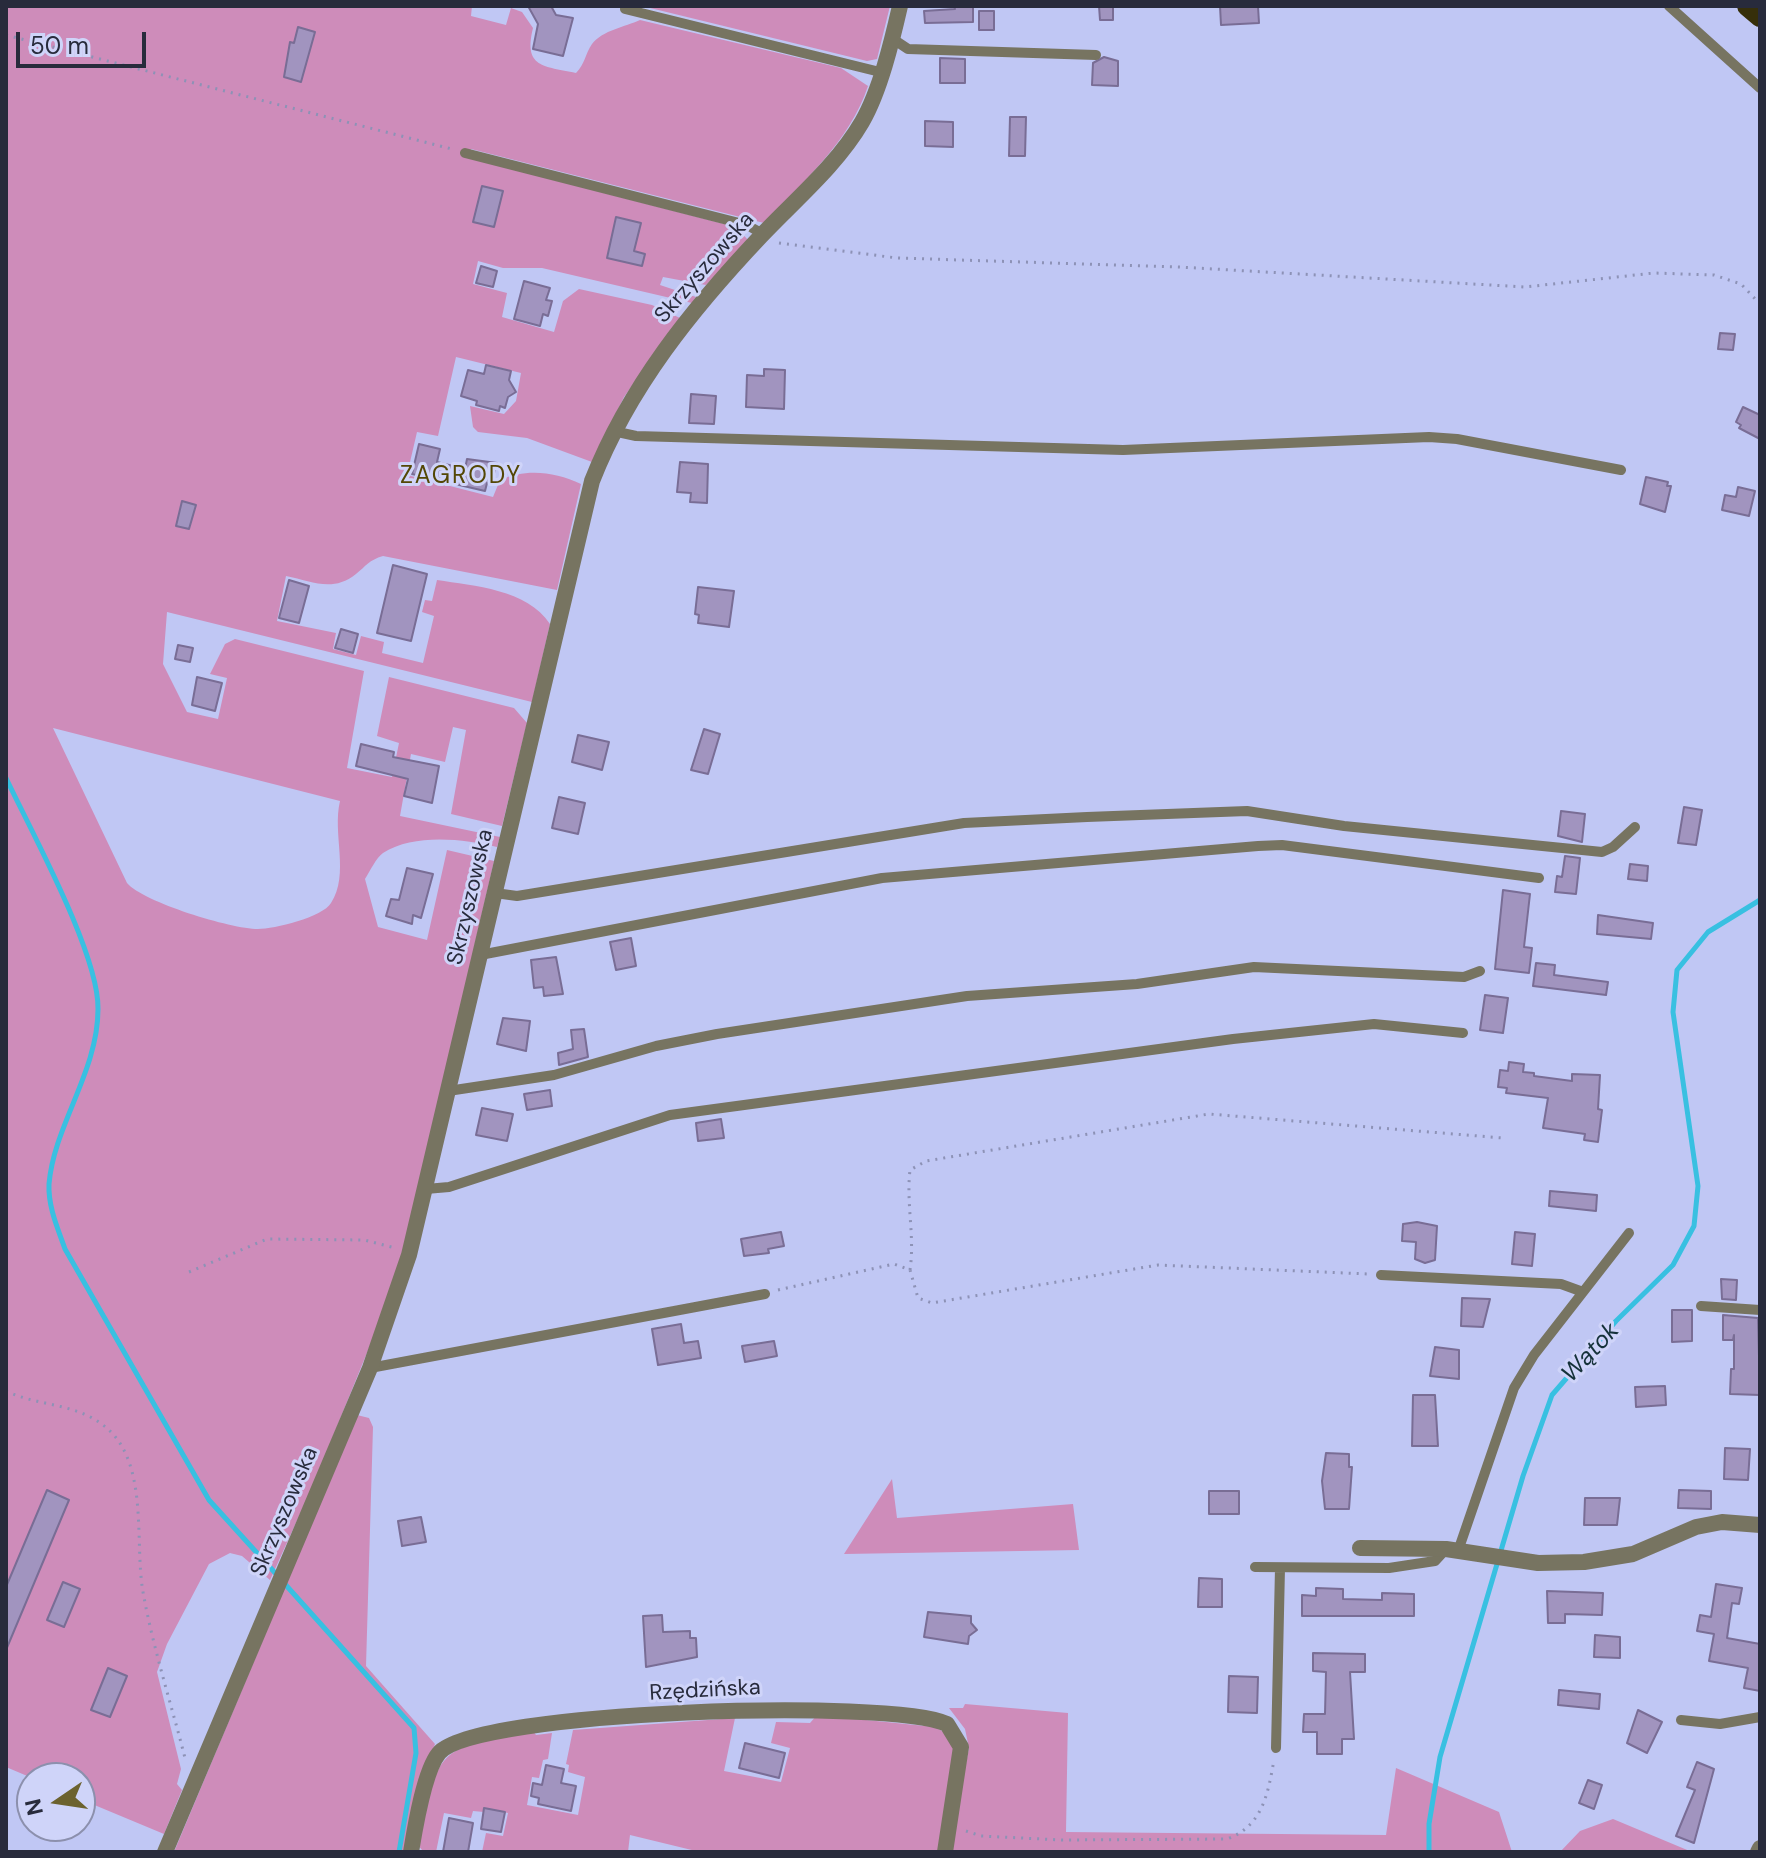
<!DOCTYPE html>
<html>
<head>
<meta charset="utf-8">
<style>
	body { margin:0 }
	#map { position:relative; width:1766px; height:1858px; overflow:hidden; background:#c0c7f4; font-family:"DM Sans",sans-serif }
	canvas { display:block }
	.frame { position:absolute; inset:0; border:8px solid #282b3c; pointer-events:none }
	.north { position:absolute; left:16px; top:1762px; width:80px; height:80px; box-sizing:border-box; background:#cfd4f9; border:2px solid #8c90ad; border-radius:50%; rotate:257deg; font-size:22px; font-weight:700; line-height:32px; text-align:center; color:#282b3c }
	.north::after { content:''; display:block; margin:auto; width:28px; height:36px; background:#6c622f; clip-path:polygon(50% 0,100% 100%,50% 72%,0 100%) }
	.scale { position:absolute; left:16px; top:32px; width:130px; height:36px; box-sizing:border-box; border:4px solid #282b3c; border-top:0; padding-left:10px; font-size:24px; line-height:28px; white-space:nowrap; color:#282b3c; -webkit-text-stroke:6px #cfd4f9; paint-order:stroke }
</style>
</head>
<body>
<div id="map">
<canvas width="1766" height="1858"></canvas>
<div class="frame"></div>
<div class="north">N</div>
<div class="scale">50 m</div>
</div>
<script>
const context = document.querySelector('canvas').getContext('2d');
context.lineJoin = 'round';
function fillPath(path, color) { context.fillStyle = color; context.fill(path, 'evenodd'); }
function strokePath(path, color, width, dash) { context.strokeStyle = color; context.lineWidth = width; context.lineCap = dash ? 'butt' : 'round'; context.setLineDash(dash || []); context.stroke(path); }
function write(font, color, halo, rows, align = 'center') {
  context.font = font + ' "DM Sans",sans-serif'; context.lineWidth = 6; context.setLineDash([]); context.textBaseline = 'middle'; context.strokeStyle = halo; context.fillStyle = color; for (const [text, x, y, turn = 0] of rows) {
    context.save(); context.translate(x, y); context.rotate((+turn || 0) * Math.PI / 180); context.textAlign = isNaN(turn) ? turn : align; if (halo) context.strokeText(text, 0, 0); context.fillText(text, 0, 0); context.restore();
  }
}
fillPath(new Path2D(`
	M 6,6 L 472,6 L 471,16 L 506,25 L 511,8 L 522,12 L 533,28 C 523,68 544,66 576,73 C 585,64 585,54 592,44 C 603,30 625,27 640,20 L 841,68 L 868,86 C 850,141 803,182 764,223 L 471,149 L 469,158 L 736,227 L 748,240 L 706,285 L 663,277 L 660,285 L 696,297 L 692,303 L 542,268 L 503,268 L 478,261 L 473,284 L 507,293 L 502,317 L 554,332 L 563,301 L 579,289 L 652,305 L 680,318 L 624,397 L 592,462 L 527,438 L 478,432 L 473,427 L 470,406 L 504,414 L 516,401 L 521,373 L 456,357 L 438,436 L 417,432 L 407,475 L 493,497 L 500,480 C 527,468 555,472 581,484 L 557,590 L 383,556 C 369,560 366,566 356,574 C 332,593 312,581 286,576 L 277,621 L 336,633 L 333,649 L 356,655 L 361,636 L 384,642 L 382,653 L 423,663 L 434,616 L 422,612 L 425,600 L 432,601 L 437,580 C 474,586 527,589 550,624 L 532,702 L 167,612 L 163,664 L 187,712 L 218,719 L 227,678 L 210,674 L 225,644 L 235,639 L 364,671 L 347,768 L 392,777 L 399,743 L 377,736 L 389,677 L 514,708 L 527,723 L 502,826 L 451,814 L 466,730 L 453,727 L 445,762 L 411,754 L 400,816 L 500,837 L 497,847 C 464,839 414,833 383,853 C 376,858 370,871 365,879 L 378,927 L 427,940 L 447,850 L 494,861 L 407,1239 L 388,1301 L 314,1483 L 270,1580 L 242,1556 L 230,1553 L 209,1564 L 167,1644 L 157,1672 L 181,1769 L 177,1784 L 182,1790 L 164,1834 L 80,1799 L 80,1778 L 32,1778 L 6,1767 ZM 53,728 L 340,801 C 332,834 350,874 331,903 C 323,917 274,929 258,929 C 231,929 143,902 127,883 Z
	M 642,6 L 890,6 L 877,59 L 867,61 Z
	M 357,1415 L 369,1418 L 373,1427 L 366,1666 L 435,1744 L 423,1773 L 407,1852 L 174,1852 Z
	M 892,1479 L 897,1518 L 1073,1504 L 1079,1550 L 844,1554 Z
	M 965,1704 L 1068,1713 L 1066,1832 L 1386,1835 L 1396,1768 L 1499,1812 L 1512,1852 L 949,1852 L 969,1748 L 965,1729 L 949,1708 L 963,1708 Z
	M 817,1715 L 935,1727 L 949,1735 L 956,1745 L 939,1852 L 700,1852 L 630,1835 L 628,1852 L 482,1852 L 486,1833 L 503,1836 L 508,1813 L 485,1808 L 484,1812 L 473,1811 L 471,1818 L 444,1813 L 436,1852 L 422,1850 L 417,1844 C 442,1746 432,1751 533,1731 L 536,1735 L 552,1733 L 548,1759 L 543,1760 L 539,1778 L 532,1777 L 527,1805 L 578,1815 L 585,1777 L 568,1772 L 569,1765 L 566,1764 L 573,1730 L 735,1718 L 724,1771 L 781,1782 L 790,1748 L 771,1743 L 776,1722 L 810,1723 Z
	M 1613,1819 L 1692,1852 L 1560,1852 L 1580,1831 Z`), '#ce8cba');
strokePath(new Path2D(`
	M 6,778 C 31,831 99,954 98,1009 C 98,1072 54,1125 49,1184 C 48,1207 58,1229 65,1249 L 209,1500 L 277,1575
	M 284,1583 L 414,1728 L 416,1753 L 399,1852
	M 1429,1852 L 1429,1824 L 1440,1757 L 1523,1476 L 1552,1395 L 1616,1321 L 1673,1265 L 1694,1226 L 1698,1186 L 1673,1012 L 1677,970 L 1708,932 L 1760,900`), '#38c0e1', 5);
const building = new Path2D(`
	M 528,6 L 551,6 L 556,15 L 573,18 L 563,56 L 533,49 L 538,24 Z
	M 954,6 L 973,6 L 973,22 L 925,23 L 924,11 L 955,9 Z
	M 1099,6 L 1113,6 L 1113,20 L 1100,20 Z
	M 1220,6 L 1258,6 L 1259,23 L 1221,25 Z
	M 979,11 L 994,11 L 994,30 L 979,30 Z
	M 298,27 L 315,32 L 301,82 L 284,77 L 290,42 L 294,43 Z
	M 1104,57 L 1118,61 L 1118,86 L 1092,85 L 1093,63 Z
	M 940,58 L 965,59 L 965,83 L 940,83 Z
	M 1010,117 L 1026,117 L 1025,156 L 1009,156 Z
	M 925,121 L 953,122 L 953,147 L 925,146 Z
	M 482,186 L 503,191 L 494,227 L 473,222 Z
	M 616,217 L 641,223 L 634,251 L 645,254 L 642,266 L 607,258 Z
	M 481,266 L 497,271 L 493,287 L 476,283 Z
	M 524,281 L 550,288 L 546,300 L 552,301 L 548,316 L 543,314 L 540,326 L 514,319 Z
	M 1720,333 L 1735,334 L 1733,350 L 1718,349 Z
	M 486,365 L 511,371 L 509,380 L 516,392 L 508,397 L 505,408 L 500,406 L 499,411 L 476,405 L 477,401 L 461,396 L 468,370 L 484,374 Z
	M 764,369 L 785,370 L 784,409 L 746,407 L 747,375 L 764,376 Z
	M 691,394 L 716,396 L 714,424 L 689,423 Z
	M 1743,407 L 1760,415 L 1760,439 L 1739,428 L 1741,425 L 1736,422 Z
	M 419,444 L 440,449 L 437,462 L 465,469 L 467,459 L 497,463 L 491,484 L 487,483 L 485,491 L 412,474 Z
	M 680,462 L 708,464 L 707,503 L 690,502 L 691,493 L 677,492 Z
	M 1646,477 L 1668,482 L 1667,486 L 1671,486 L 1665,512 L 1640,504 Z
	M 1738,487 L 1755,491 L 1749,516 L 1722,510 L 1725,495 L 1736,497 Z
	M 182,501 L 196,505 L 189,529 L 176,526 Z
	M 393,565 L 427,574 L 411,641 L 377,633 Z
	M 289,580 L 309,586 L 299,623 L 279,618 Z
	M 698,587 L 734,591 L 729,627 L 698,623 L 699,615 L 695,614 Z
	M 341,629 L 358,634 L 353,653 L 335,648 Z
	M 178,645 L 193,648 L 190,662 L 175,659 Z
	M 197,677 L 222,683 L 215,711 L 192,705 Z
	M 704,729 L 720,734 L 708,774 L 691,770 Z
	M 578,735 L 609,742 L 602,770 L 572,762 Z
	M 361,744 L 394,752 L 393,757 L 439,766 L 432,803 L 404,796 L 408,779 L 356,766 Z
	M 559,797 L 585,803 L 578,834 L 552,828 Z
	M 1684,807 L 1702,810 L 1696,845 L 1678,843 Z
	M 1561,811 L 1585,814 L 1582,842 L 1558,836 Z
	M 1565,856 L 1580,858 L 1576,894 L 1555,892 L 1557,876 L 1562,877 Z
	M 1630,864 L 1648,866 L 1647,881 L 1628,879 Z
	M 407,868 L 433,874 L 421,918 L 413,915 L 412,924 L 386,916 L 391,899 L 399,900 Z
	M 1503,890 L 1530,894 L 1524,947 L 1532,948 L 1529,973 L 1495,969 Z
	M 1598,915 L 1653,923 L 1651,939 L 1597,934 Z
	M 631,938 L 636,966 L 616,970 L 610,942 Z
	M 556,957 L 563,994 L 544,996 L 543,987 L 534,988 L 531,960 Z
	M 1536,963 L 1555,965 L 1554,975 L 1608,982 L 1606,995 L 1533,986 Z
	M 1485,995 L 1508,998 L 1503,1033 L 1480,1030 Z
	M 503,1018 L 530,1021 L 526,1051 L 497,1044 Z
	M 584,1029 L 588,1057 L 559,1065 L 558,1053 L 573,1049 L 571,1030 Z
	M 1509,1062 L 1524,1064 L 1523,1072 L 1534,1073 L 1534,1076 L 1572,1081 L 1572,1074 L 1600,1075 L 1598,1109 L 1602,1110 L 1598,1142 L 1584,1140 L 1585,1134 L 1543,1128 L 1548,1098 L 1506,1093 L 1507,1088 L 1498,1087 L 1500,1070 L 1508,1071 Z
	M 550,1090 L 552,1106 L 527,1110 L 524,1094 Z
	M 482,1108 L 513,1114 L 507,1141 L 476,1135 Z
	M 721,1119 L 724,1138 L 698,1141 L 696,1123 Z
	M 1550,1191 L 1597,1195 L 1596,1211 L 1549,1206 Z
	M 1417,1222 L 1437,1226 L 1435,1260 L 1425,1263 L 1415,1259 L 1416,1242 L 1402,1241 L 1403,1224 Z
	M 781,1232 L 784,1246 L 768,1249 L 769,1253 L 744,1256 L 741,1239 Z
	M 1515,1232 L 1535,1234 L 1532,1266 L 1512,1264 Z
	M 1721,1279 L 1737,1280 L 1736,1300 L 1722,1299 Z
	M 1462,1298 L 1490,1299 L 1483,1327 L 1461,1326 Z
	M 1672,1310 L 1692,1310 L 1692,1341 L 1672,1342 Z
	M 1723,1315 L 1758,1318 L 1760,1395 L 1730,1394 L 1731,1369 L 1734,1369 L 1734,1335 L 1733,1340 L 1723,1340 Z
	M 681,1324 L 684,1343 L 698,1341 L 701,1358 L 658,1365 L 652,1329 Z
	M 774,1341 L 777,1356 L 745,1362 L 742,1346 Z
	M 1435,1347 L 1459,1350 L 1459,1379 L 1430,1376 Z
	M 1665,1386 L 1666,1405 L 1636,1407 L 1635,1387 Z
	M 1413,1395 L 1435,1395 L 1438,1446 L 1412,1446 Z
	M 1725,1448 L 1750,1449 L 1748,1480 L 1724,1479 Z
	M 1326,1453 L 1349,1454 L 1349,1467 L 1352,1467 L 1349,1509 L 1325,1509 L 1322,1481 Z
	M 47,1490 L 69,1500 L 6,1650 L 6,1587 Z
	M 1679,1490 L 1711,1491 L 1711,1509 L 1678,1508 Z
	M 1209,1491 L 1239,1491 L 1239,1514 L 1209,1514 Z
	M 1585,1498 L 1620,1498 L 1617,1525 L 1584,1525 Z
	M 421,1517 L 426,1542 L 402,1546 L 398,1521 Z
	M 1199,1578 L 1222,1579 L 1222,1607 L 1198,1607 Z
	M 63,1582 L 80,1589 L 64,1627 L 47,1620 Z
	M 1716,1584 L 1742,1588 L 1739,1604 L 1732,1603 L 1727,1638 L 1760,1644 L 1760,1691 L 1744,1688 L 1748,1668 L 1709,1661 L 1714,1634 L 1697,1631 L 1700,1615 L 1711,1617 Z
	M 1316,1588 L 1343,1589 L 1343,1599 L 1382,1600 L 1382,1593 L 1414,1594 L 1414,1616 L 1302,1616 L 1302,1595 L 1316,1596 Z
	M 1547,1591 L 1603,1593 L 1602,1615 L 1565,1614 L 1565,1623 L 1548,1623 Z
	M 928,1612 L 971,1616 L 971,1623 L 977,1630 L 969,1636 L 968,1644 L 924,1637 Z
	M 662,1615 L 663,1632 L 690,1631 L 690,1638 L 696,1638 L 697,1657 L 646,1667 L 643,1616 Z
	M 1595,1635 L 1620,1637 L 1620,1658 L 1594,1657 Z
	M 1313,1653 L 1365,1654 L 1365,1672 L 1350,1672 L 1354,1739 L 1342,1739 L 1342,1754 L 1317,1754 L 1317,1732 L 1303,1732 L 1304,1714 L 1325,1714 L 1326,1672 L 1313,1671 Z
	M 108,1668 L 127,1676 L 110,1717 L 91,1710 Z
	M 1229,1676 L 1258,1677 L 1257,1713 L 1228,1712 Z
	M 1559,1690 L 1600,1694 L 1599,1709 L 1558,1705 Z
	M 1638,1710 L 1662,1722 L 1647,1753 L 1627,1743 Z
	M 745,1743 L 785,1753 L 779,1778 L 739,1768 Z
	M 1697,1762 L 1714,1769 L 1694,1843 L 1676,1836 L 1695,1790 L 1687,1787 Z
	M 546,1765 L 564,1769 L 561,1783 L 576,1786 L 571,1811 L 538,1804 L 539,1798 L 531,1796 L 533,1783 L 542,1785 Z
	M 1588,1780 L 1602,1785 L 1594,1809 L 1579,1803 Z
	M 484,1808 L 505,1812 L 501,1832 L 481,1829 Z
	M 449,1818 L 473,1823 L 468,1852 L 443,1852 Z`);
fillPath(building, '#a194bf');
strokePath(building, '#796d95', 2);
strokePath(new Path2D(`
	M 6,35 L 452,149
	M 779,243 L 897,258 L 1179,267 L 1525,287 L 1654,273 L 1714,275 L 1741,284 L 1759,303
	M 910,1270 C 915,1236 906,1204 910,1170 L 926,1161 L 1209,1114 L 1503,1138
	M 189,1272 L 267,1239 L 364,1240 L 395,1248
	M 778,1290 L 894,1264 L 910,1270 L 918,1298 L 932,1303 L 1158,1265 L 1369,1274
	M 6,1391 C 37,1406 75,1403 103,1425 C 150,1460 134,1541 143,1592 C 153,1648 171,1703 185,1758
	M 966,1831 L 981,1836 L 1062,1840 L 1227,1839 C 1263,1826 1268,1793 1274,1760`), '#8d92b6', 3, [2, 6]);
strokePath(new Path2D(`
	M 1669,6 L 1760,88
	M 625,9 L 880,72
	M 893,39 L 908,49 L 1096,55
	M 465,153 L 747,225 L 763,234
	M 613,431 L 636,436 L 1123,450 L 1429,437 L 1457,439 L 1621,470
	M 495,893 L 517,896 L 964,823 L 1087,817 L 1247,811 L 1344,826 L 1602,852 L 1613,847 L 1635,827
	M 480,955 L 882,878 L 1258,846 L 1282,845 L 1539,878
	M 448,1091 L 554,1075 L 656,1046 L 717,1034 L 967,996 L 1137,984 L 1254,967 L 1464,977 L 1480,971
	M 426,1189 L 449,1187 L 670,1115 L 1233,1039 L 1374,1024 L 1463,1033
	M 1381,1275 L 1561,1284 L 1583,1292
	M 1701,1306 L 1760,1310
	M 370,1368 L 765,1294
	M 1458,1551 L 1514,1388 L 1534,1355 L 1629,1233
	M 1255,1567 L 1389,1568 L 1435,1561 L 1446,1549
	M 1681,1720 L 1720,1724 L 1760,1717
	M 1276,1748 L 1280,1568`), '#777461', 10);
strokePath(new Path2D(`
	M 1360,1548 L 1446,1549 L 1538,1563 L 1584,1562 L 1633,1554 L 1696,1527 L 1722,1522 L 1760,1525
	M 165,1852 L 370,1368 L 409,1255 L 592,481 C 629,387 692,309 761,236 C 795,200 837,165 862,122 C 880,91 892,41 900,6
	M 411,1852 C 415,1828 424,1771 439,1753 C 476,1710 891,1698 947,1724 L 961,1747 L 945,1852`), '#777461', 16);
strokePath(new Path2D(`
	M 1758,1852 L 1760,1848`), '#777461', 16);
strokePath(new Path2D(`
	M 1747,6 L 1760,17`), '#362f0a', 20);
write('22px', '#282b3c', '#cfd4f9', [
	["Skrzyszowska",705,268,-49],
	["Skrzyszowska",471,897,-77],
	["Skrzyszowska",285,1512,-67],
	["Rzędzińska",705,1691,-3]
]);
context.letterSpacing = '2px';
write('24px', '#534705', '#cfd4f9', [
	["ZAGRODY",461,477]
]);
context.letterSpacing = '0px';
write('italic 24px', '#153139', '#cfd4f9', [
	["Wątok",1591,1353,-47]
]);
</script>
</body>
</html>
